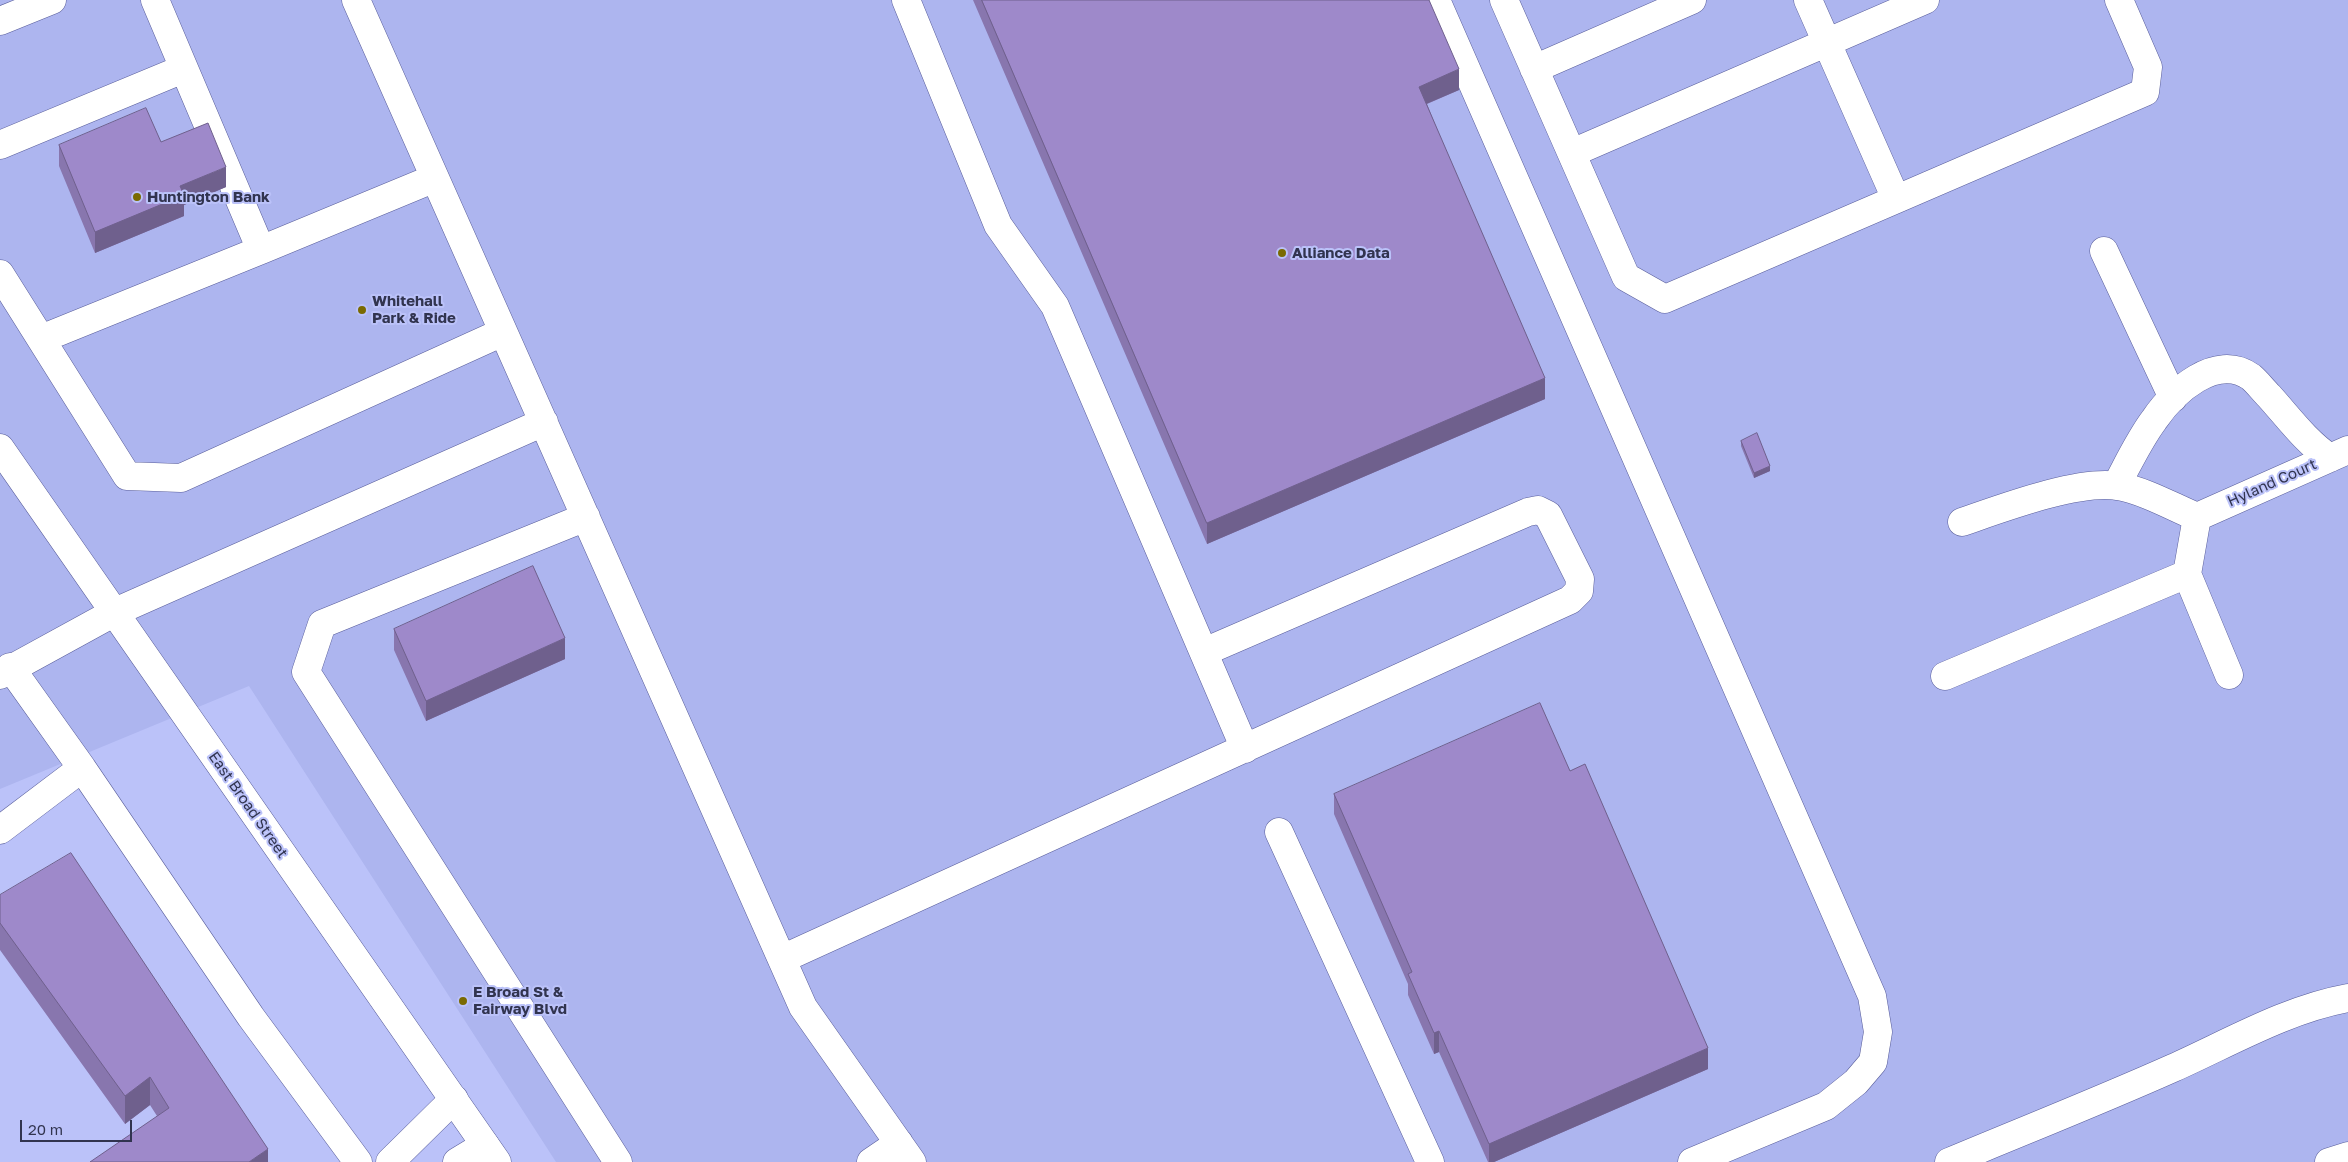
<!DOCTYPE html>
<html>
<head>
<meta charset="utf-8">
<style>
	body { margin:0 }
	#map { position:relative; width:2348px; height:1162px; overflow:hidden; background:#bbc2f9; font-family:"Golos Text",sans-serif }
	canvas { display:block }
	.scale { position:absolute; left:20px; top:1120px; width:112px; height:22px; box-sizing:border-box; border:2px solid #31344f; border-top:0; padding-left:6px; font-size:15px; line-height:18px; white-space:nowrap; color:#31344f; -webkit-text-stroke:4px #bbc2f9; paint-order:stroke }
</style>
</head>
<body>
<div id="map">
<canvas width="2348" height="1162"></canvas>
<div class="scale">20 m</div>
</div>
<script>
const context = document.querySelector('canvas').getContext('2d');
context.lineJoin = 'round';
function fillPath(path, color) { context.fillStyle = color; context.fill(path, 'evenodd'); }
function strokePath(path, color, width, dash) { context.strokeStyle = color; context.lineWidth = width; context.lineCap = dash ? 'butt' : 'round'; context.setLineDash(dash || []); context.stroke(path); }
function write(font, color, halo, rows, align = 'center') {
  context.font = font + ' "Golos Text",sans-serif'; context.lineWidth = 4; context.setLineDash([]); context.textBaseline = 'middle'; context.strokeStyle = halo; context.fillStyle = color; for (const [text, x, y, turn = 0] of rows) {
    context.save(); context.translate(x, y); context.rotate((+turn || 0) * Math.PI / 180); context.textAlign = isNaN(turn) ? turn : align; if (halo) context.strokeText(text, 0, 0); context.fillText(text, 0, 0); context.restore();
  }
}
fillPath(new Path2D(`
	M 0,0 L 2348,0 L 2348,1162 L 556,1162 L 249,686 L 0,789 Z`), '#adb5ef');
const minor = new Path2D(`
	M 155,0 L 261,250 L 435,178
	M 356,0 L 803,1007 L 912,1162
	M 906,0 L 998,225 L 1055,306 L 1245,749
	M 1436,0 L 1872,996 L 1878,1032 L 1873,1062 L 1856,1082 L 1826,1106 L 1692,1162
	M 1504,0 L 1626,277 L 1665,299 L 2145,92 L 2148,67 L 2119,0
	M 1808,0 L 1896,199
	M 0,21 L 52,0
	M 1534,69 L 1692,0
	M 0,145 L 183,69
	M 1572,153 L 1925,0
	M 2104,251 L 2173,398
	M 0,274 L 127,476 L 181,478 L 503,332
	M 41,339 L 261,250
	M 2116,486 C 2128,464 2139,440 2154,420 C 2173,392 2216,352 2251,377 C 2257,382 2263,390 2269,396 C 2288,417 2306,442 2330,458
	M 586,517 L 322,624 L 306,672 L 618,1162
	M 2197,517 L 2187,574 L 2229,675
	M 2197,517 L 2348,450
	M 1962,522 C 2000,509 2079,479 2118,486 C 2145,491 2171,506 2197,517
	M 0,675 L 115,612 L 544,422
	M 1945,676 L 2187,574
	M 82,768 L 251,1017 L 358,1162
	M 0,830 L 82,768 L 10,667
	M 1279,832 L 1430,1162
	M 782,959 L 1570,600 L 1579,591 L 1580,579 L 1548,515 L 1538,510 L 1528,512 L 1204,652
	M 390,1162 L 454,1099
	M 457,1162 L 485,1145
	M 871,1162 L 899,1143
	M 1949,1162 C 2023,1131 2099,1101 2173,1068 C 2229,1043 2287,1009 2348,998
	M 2329,1162 L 2348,1156`);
const major = new Path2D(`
	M 0,448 L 497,1162`);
strokePath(minor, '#595e9b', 29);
strokePath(major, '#595e9b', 29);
strokePath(minor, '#fff', 28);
strokePath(major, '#fff', 28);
fillPath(new Path2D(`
	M 973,0 L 1429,0 L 1459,90 L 1427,104 L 1545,399 L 1207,544 Z
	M 161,142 L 226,187 L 184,205 L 184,216 L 95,253 L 59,166 L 59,145 Z
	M 1741,441 L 1770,471 L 1754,478 L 1741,446 Z
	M 394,629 L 565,659 L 426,721 L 394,650 Z
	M 1570,771 L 1708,1069 L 1494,1162 L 1488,1162 L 1439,1052 L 1434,1054 L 1408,995 L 1408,984 L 1334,814 L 1334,794 Z
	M 0,895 L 268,1162 L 157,1116 L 150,1105 L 125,1124 L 0,950 Z`), '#8876ae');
fillPath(new Path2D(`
	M 1459,69 L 1459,90 L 1419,107 L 1419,87 Z
	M 226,167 L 226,187 L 184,205 L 184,216 L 95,253 L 95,232 L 180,186 Z
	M 1545,378 L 1545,399 L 1207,544 L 1207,523 Z
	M 1770,466 L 1770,471 L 1754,478 L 1754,473 Z
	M 565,638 L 565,659 L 426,721 L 426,701 Z
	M 1439,1031 L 1439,1052 L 1434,1054 L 1434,1033 Z
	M 1708,1048 L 1708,1069 L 1494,1162 L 1489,1162 L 1489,1144 Z
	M 150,1077 L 150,1105 L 125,1124 L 125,1096 Z
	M 268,1149 L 268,1162 L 249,1162 Z`), '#6f608d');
const building = new Path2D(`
	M 982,0 L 1429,0 L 1459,69 L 1419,87 L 1545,378 L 1207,523 Z
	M 146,108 L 161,142 L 208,123 L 226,167 L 180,186 L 184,195 L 95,232 L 59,145 Z
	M 1757,433 L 1770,466 L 1754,473 L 1741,441 Z
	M 533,566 L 565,638 L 426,701 L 394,629 Z
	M 1540,703 L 1570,771 L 1585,764 L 1708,1048 L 1489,1144 L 1439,1031 L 1434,1033 L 1408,974 L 1412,972 L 1334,794 Z
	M 71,853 L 268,1149 L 249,1162 L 90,1162 L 169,1108 L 150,1077 L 125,1096 L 0,923 L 0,895 Z`);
fillPath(building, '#9e89ca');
strokePath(building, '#6f608d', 1);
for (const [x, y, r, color] of [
	[137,197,5,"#7a6a01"],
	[1282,253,5,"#7a6a01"],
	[362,310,5,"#7a6a01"],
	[463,1001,5,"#7a6a01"]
]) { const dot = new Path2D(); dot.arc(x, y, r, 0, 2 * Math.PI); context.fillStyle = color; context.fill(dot); strokePath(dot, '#bbc2f9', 2); }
write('bold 15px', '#31344f', '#bbc2f9', [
	["Huntington Bank",147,197],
	["Alliance Data",1292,253],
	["Whitehall",372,301],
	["Park & Ride",372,318],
	["E Broad St &",473,992],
	["Fairway Blvd",473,1009]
], 'left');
write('15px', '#31344f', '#bbc2f9', [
	["Hyland Court",2272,483,-24],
	["East Broad Street",248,805,55]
]);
</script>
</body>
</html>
